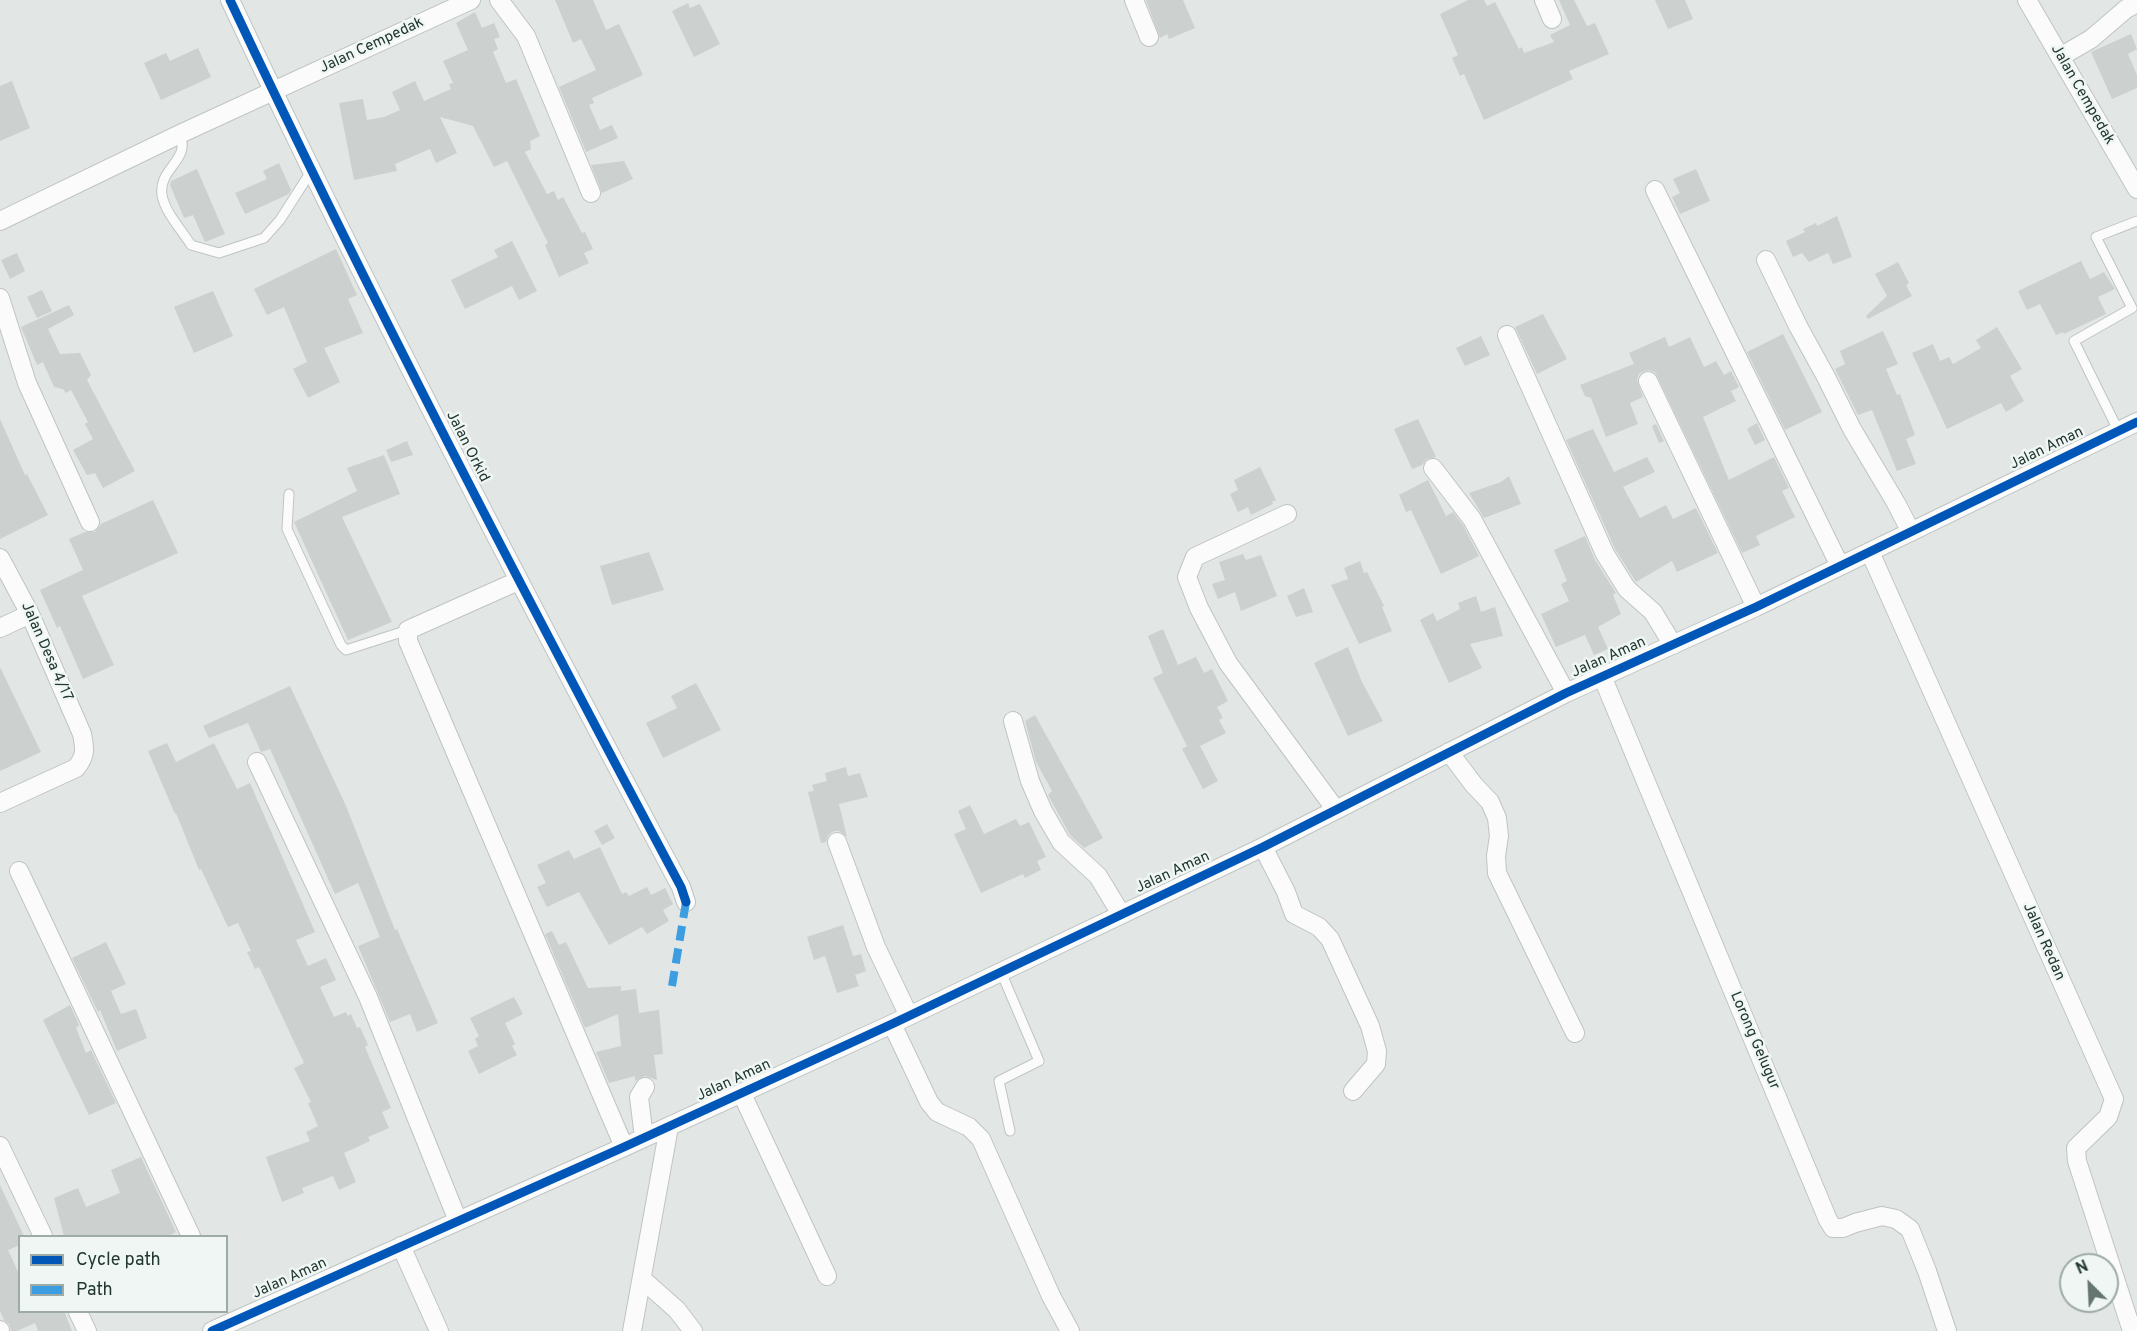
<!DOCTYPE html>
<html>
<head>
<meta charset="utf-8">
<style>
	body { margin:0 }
	#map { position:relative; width:2137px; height:1331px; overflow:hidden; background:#e2e7e5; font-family:Overpass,sans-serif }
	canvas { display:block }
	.legend { position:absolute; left:18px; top:1235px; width:210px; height:78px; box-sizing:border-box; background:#eff6f3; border:2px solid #9daaa5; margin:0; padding:8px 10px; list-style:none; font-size:18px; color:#223731 }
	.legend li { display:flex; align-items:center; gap:12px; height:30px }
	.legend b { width:30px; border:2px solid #9daaa5 }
	.north { position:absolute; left:2059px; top:1253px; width:60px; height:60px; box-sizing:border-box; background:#eff6f3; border:2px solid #9daaa5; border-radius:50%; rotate:336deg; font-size:16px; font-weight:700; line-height:24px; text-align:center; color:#223731 }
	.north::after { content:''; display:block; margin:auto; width:21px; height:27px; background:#657570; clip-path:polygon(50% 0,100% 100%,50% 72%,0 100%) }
</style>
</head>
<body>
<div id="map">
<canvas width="2137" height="1331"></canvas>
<ul class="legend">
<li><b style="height:8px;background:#0057b8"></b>Cycle path</li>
<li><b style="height:8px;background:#3c9ee1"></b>Path</li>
</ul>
<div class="north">N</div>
</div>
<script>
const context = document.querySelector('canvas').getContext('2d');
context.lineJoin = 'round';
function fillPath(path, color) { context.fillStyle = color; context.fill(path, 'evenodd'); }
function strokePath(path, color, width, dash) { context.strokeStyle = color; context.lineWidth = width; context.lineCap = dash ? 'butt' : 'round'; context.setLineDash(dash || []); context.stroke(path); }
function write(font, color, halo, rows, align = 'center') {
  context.font = font + ' Overpass,sans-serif'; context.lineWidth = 5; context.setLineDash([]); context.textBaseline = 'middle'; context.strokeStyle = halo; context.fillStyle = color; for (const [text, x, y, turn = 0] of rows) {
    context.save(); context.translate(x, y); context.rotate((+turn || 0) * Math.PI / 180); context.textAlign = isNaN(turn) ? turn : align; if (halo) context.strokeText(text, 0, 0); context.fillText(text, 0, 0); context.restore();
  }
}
fillPath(new Path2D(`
	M 555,0 L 593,0 L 606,30 L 619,24 L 643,75 L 592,98 L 594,103 L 589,105 L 600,130 L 612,125 L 618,138 L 586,152 L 559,87 L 596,70 L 581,39 L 573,43 Z
	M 1146,0 L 1183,0 L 1195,28 L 1169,39 L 1167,34 L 1160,38 Z
	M 1468,0 L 1484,0 L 1487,6 L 1495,2 L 1519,49 L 1522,47 L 1524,53 L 1554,42 L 1550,35 L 1570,25 L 1559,0 L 1574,0 L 1587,26 L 1595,23 L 1609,54 L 1569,71 L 1573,79 L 1484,120 L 1464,74 L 1460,76 L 1452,58 L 1458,55 L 1440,14 Z
	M 1655,0 L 1685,0 L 1693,19 L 1668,29 Z
	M 688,3 L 690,8 L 700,4 L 720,44 L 694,57 L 672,11 Z
	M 475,12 L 482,28 L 494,23 L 500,37 L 494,39 L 498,49 L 493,52 L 506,83 L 516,79 L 540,136 L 530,141 L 531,149 L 525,152 L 547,194 L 554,191 L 558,200 L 563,197 L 582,233 L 585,232 L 593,249 L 584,253 L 589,263 L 559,277 L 545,245 L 548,243 L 507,161 L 494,167 L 473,126 L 440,117 L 457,153 L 436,163 L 430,149 L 395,164 L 397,171 L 354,180 L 339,103 L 363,99 L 367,120 L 384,117 L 400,110 L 392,92 L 415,81 L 424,101 L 451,89 L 449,84 L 453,83 L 443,61 L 468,50 L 456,23 Z
	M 2131,34 L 2137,49 L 2128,54 L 2137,75 L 2137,88 L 2112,99 L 2091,52 Z
	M 198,48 L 211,77 L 161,100 L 144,63 L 166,53 L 170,61 Z
	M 12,81 L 30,128 L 0,141 L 0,86 Z
	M 624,161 L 633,179 L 602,193 L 591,165 Z
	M 279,163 L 291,190 L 289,194 L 245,214 L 235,193 L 267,179 L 263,171 Z
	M 197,169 L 225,234 L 205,242 L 193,215 L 184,218 L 170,185 L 171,181 Z
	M 1696,169 L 1710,201 L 1680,214 L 1672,197 L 1680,193 L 1673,179 Z
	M 1837,216 L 1852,257 L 1833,264 L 1828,253 L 1809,262 L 1802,253 L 1793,257 L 1786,241 L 1805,232 L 1803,229 L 1816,223 L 1817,226 Z
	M 512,241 L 537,291 L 519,300 L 512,286 L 465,309 L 451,280 L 498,257 L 494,250 Z
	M 336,249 L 357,295 L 348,299 L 363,333 L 324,348 L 340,382 L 308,398 L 293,369 L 307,362 L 284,307 L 267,315 L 254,289 Z
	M 17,253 L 25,271 L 10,279 L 1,260 Z
	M 2081,261 L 2090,279 L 2104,272 L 2115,289 L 2098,297 L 2106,314 L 2064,334 L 2063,332 L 2056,335 L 2040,304 L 2027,310 L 2018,291 Z
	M 1898,262 L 1909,283 L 1906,285 L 1912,296 L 1868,319 L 1866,316 L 1887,296 L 1875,274 Z
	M 42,290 L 52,311 L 37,318 L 27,297 Z
	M 213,291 L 233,336 L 194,353 L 174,307 Z
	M 69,305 L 74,315 L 48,329 L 60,354 L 80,353 L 91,375 L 87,380 L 135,471 L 103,488 L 95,473 L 87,475 L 73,450 L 93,439 L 85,424 L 88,422 L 71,390 L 66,393 L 63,389 L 54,387 L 43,362 L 37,365 L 21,327 Z
	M 1543,314 L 1567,359 L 1537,374 L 1515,327 Z
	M 1997,327 L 2022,369 L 2010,376 L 2024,401 L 2006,412 L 2001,403 L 1947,429 L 1912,353 L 1933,344 L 1940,361 L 1949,357 L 1953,364 L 1981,348 L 1976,340 Z
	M 1883,331 L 1898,364 L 1886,369 L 1897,395 L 1900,394 L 1915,435 L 1906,439 L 1916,464 L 1897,471 L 1872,410 L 1858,415 L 1835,369 L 1845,364 L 1840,351 Z
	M 1783,334 L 1822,412 L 1785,430 L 1747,352 Z
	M 1481,336 L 1490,355 L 1465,366 L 1456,348 Z
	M 1665,337 L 1669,347 L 1690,337 L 1704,367 L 1716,361 L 1724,375 L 1731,371 L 1739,387 L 1731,391 L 1736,401 L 1703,417 L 1729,480 L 1774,457 L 1789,488 L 1782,491 L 1795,517 L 1756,536 L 1760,545 L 1742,553 L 1655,372 L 1649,370 L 1644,371 L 1639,374 L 1637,380 L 1643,397 L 1630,403 L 1638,424 L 1606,437 L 1591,398 L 1585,396 L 1580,385 L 1634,364 L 1629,353 Z
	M 0,419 L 25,475 L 27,474 L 48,515 L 0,539 Z
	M 1418,419 L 1436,457 L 1427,459 L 1422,465 L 1412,469 L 1394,429 Z
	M 1757,423 L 1765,440 L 1755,445 L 1747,429 Z
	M 1656,424 L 1664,441 L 1659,443 L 1652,426 Z
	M 1593,429 L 1614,472 L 1647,457 L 1655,472 L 1623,487 L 1640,518 L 1666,505 L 1673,519 L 1696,508 L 1718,553 L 1677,572 L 1672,561 L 1636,582 L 1615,549 L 1566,440 Z
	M 407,441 L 413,455 L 391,462 L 386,450 Z
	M 384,455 L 400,494 L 342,517 L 392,622 L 348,640 L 294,522 L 357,491 L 347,468 Z
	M 1260,467 L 1276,500 L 1272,502 L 1273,504 L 1251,515 L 1248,507 L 1238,512 L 1230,494 L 1238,490 L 1234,480 Z
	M 1509,476 L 1521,504 L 1484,518 L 1469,493 L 1501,482 Z
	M 1428,480 L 1446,516 L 1453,512 L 1463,525 L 1479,556 L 1441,574 L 1411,510 L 1406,512 L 1399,495 Z
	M 153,500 L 178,553 L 82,596 L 114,665 L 83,679 L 60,626 L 57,628 L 40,590 L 83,570 L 69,539 L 85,532 L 95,532 L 101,524 Z
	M 1585,536 L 1595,560 L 1616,593 L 1613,595 L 1621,614 L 1598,627 L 1608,649 L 1594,655 L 1585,635 L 1556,647 L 1541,614 L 1569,601 L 1561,584 L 1567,581 L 1554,550 Z
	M 649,552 L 664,590 L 612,605 L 600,566 Z
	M 1243,554 L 1246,560 L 1261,555 L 1277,596 L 1241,611 L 1235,592 L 1218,599 L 1212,584 L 1225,580 L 1219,562 Z
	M 1360,561 L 1364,573 L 1367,572 L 1384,606 L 1382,607 L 1392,631 L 1359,644 L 1331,585 L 1348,579 L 1344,568 Z
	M 1304,588 L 1313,612 L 1296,617 L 1287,596 Z
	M 1476,596 L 1481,612 L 1495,607 L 1503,636 L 1470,644 L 1482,668 L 1449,683 L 1420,620 L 1433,613 L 1437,621 L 1460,609 L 1458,603 Z
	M 1163,629 L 1178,665 L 1196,657 L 1204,673 L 1212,669 L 1228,701 L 1217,707 L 1223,718 L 1219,720 L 1226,733 L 1200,746 L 1218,781 L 1203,789 L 1182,749 L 1187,746 L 1153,678 L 1163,673 L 1148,636 Z
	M 1348,647 L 1362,682 L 1383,721 L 1348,736 L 1314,663 Z
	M 0,667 L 41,752 L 0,771 Z
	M 696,683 L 721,730 L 663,758 L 646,723 L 677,708 L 671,696 Z
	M 290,686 L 346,806 L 395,930 L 397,929 L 438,1023 L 417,1032 L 410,1014 L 390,1022 L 358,946 L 380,937 L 358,883 L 335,894 L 270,749 L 261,752 L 248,723 L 209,738 L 203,726 Z
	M 1035,715 L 1103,838 L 1084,848 L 1070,835 L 1048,795 L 1052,791 L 1036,762 L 1025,721 Z
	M 167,743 L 176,762 L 214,743 L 237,789 L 250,783 L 315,932 L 296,940 L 308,966 L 326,958 L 336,980 L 320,987 L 334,1017 L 346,1012 L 348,1016 L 351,1014 L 357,1028 L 360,1027 L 368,1045 L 365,1047 L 391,1108 L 382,1112 L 389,1128 L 368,1137 L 370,1141 L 344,1153 L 356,1182 L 339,1190 L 333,1176 L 302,1188 L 304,1193 L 282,1202 L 266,1157 L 310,1141 L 306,1132 L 318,1126 L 308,1103 L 311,1102 L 294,1068 L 304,1063 L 259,967 L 255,969 L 247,952 L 251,951 L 238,923 L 228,927 L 201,869 L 199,870 L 176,813 L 175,814 L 148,751 Z
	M 846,767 L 848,776 L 860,773 L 868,797 L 839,804 L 847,837 L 839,831 L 834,831 L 828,835 L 826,842 L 821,843 L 808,792 L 814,791 L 812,785 L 827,781 L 825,773 Z
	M 970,805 L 984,834 L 1016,819 L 1020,826 L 1029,822 L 1046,857 L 1037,861 L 1041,870 L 1025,878 L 1023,874 L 981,893 L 954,834 L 966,829 L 958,811 Z
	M 607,824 L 615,838 L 602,845 L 594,831 Z
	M 600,847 L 622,894 L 626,892 L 629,896 L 647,887 L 651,895 L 665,888 L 673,904 L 663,910 L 669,921 L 647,934 L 642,927 L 609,945 L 579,892 L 547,907 L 537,887 L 546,883 L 537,865 L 569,850 L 574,859 Z
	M 843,925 L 853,956 L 861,954 L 866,971 L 855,975 L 859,986 L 837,993 L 825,956 L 814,960 L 807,937 Z
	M 552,931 L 559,945 L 566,942 L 588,988 L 621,986 L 621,991 L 636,989 L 639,1013 L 659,1010 L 663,1054 L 654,1055 L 657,1080 L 645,1076 L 635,1081 L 635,1076 L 609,1083 L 596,1052 L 621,1046 L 618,1014 L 585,1028 L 545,934 Z
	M 106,942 L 126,984 L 111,991 L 121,1014 L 136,1009 L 147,1038 L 117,1051 L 100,1010 L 98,1012 L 72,958 Z
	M 514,997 L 523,1014 L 505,1023 L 515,1044 L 512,1046 L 517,1055 L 479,1074 L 468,1051 L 478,1046 L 475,1039 L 479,1036 L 470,1018 Z
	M 70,1005 L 79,1025 L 76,1028 L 86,1053 L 91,1050 L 116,1103 L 89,1115 L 43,1020 Z
	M 141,1157 L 176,1232 L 169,1236 L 64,1236 L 54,1198 L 78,1188 L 86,1207 L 120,1193 L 111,1170 Z
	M 0,1185 L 24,1236 L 20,1236 L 20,1245 L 8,1250 L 20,1276 L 20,1311 L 64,1311 L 72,1331 L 38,1331 L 35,1323 L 17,1331 L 11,1331 L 9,1324 L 4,1320 L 0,1311 Z`), '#ccd0ce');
const service = new Path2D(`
	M 180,134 C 191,161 158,168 162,195 C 165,213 182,230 191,245 L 219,253 L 264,238 L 280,220 L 312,170
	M 2118,430 L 2074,341 L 2132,308 L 2096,237 L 2137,221
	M 289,494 L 287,529 L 341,645 L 346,650 L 408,630
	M 1001,972 L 1039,1061 L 999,1081 L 1010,1131`);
const minor = new Path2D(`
	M 230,0 C 371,300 525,595 681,887 L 686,902
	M 499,0 L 526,36 L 591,193
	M 1134,0 L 1149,37
	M 1544,0 L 1552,19
	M 2027,0 L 2137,189
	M 2060,57 L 2091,39 L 2126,9 L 2137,3
	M 1655,190 L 1840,566
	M 0,221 L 180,134 L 471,0
	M 1766,260 L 1798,326 L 1826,377 L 1852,429 L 1896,503 L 1911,532
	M 0,298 L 27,383 L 90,522
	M 1507,335 L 1605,554 L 1627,589 L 1653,612 L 1673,645
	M 1648,381 L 1756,607
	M 1433,468 L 1472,519 L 1566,693
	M 1287,514 L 1195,557 L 1187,577 L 1199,608 L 1228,663 L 1336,810
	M 1870,552 L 2114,1099 L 2108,1117 L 2076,1148 L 2077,1161 L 2132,1331
	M 0,558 L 30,614 L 82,734 C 85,749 86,756 76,768 L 0,803
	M 518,581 L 408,630 L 408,641 L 624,1147
	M 0,628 L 30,614
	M 1602,676 L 1828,1220 L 1833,1228 L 1843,1228 L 1855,1223 L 1882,1216 L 1896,1219 L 1910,1229 L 1927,1271 L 1947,1331
	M 1013,721 L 1030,781 L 1043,811 L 1061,842 L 1098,876 L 1121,914
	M 1449,752 L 1474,785 L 1490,802 L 1497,818 L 1499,836 L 1496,856 L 1497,873 L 1575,1033
	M 257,762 L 368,997 L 458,1221
	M 837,842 L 876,947 L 909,1016
	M 1263,847 L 1286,892 L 1294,914 L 1319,927 L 1330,939 L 1370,1026 L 1377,1051 L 1376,1064 L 1353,1091
	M 19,871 L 191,1236
	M 892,1024 L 929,1102 L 937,1112 L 969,1127 L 981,1139 L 1051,1296 L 1070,1331
	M 742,1094 L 827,1276
	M 644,1138 L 639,1097 L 645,1087
	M 0,1146 L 43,1236
	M 401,1246 L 439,1331
	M 642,1279 L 677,1310 L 693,1331
	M 78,1312 L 87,1331
	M 0,1330 L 0,1331
	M 212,1331 L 624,1147 L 892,1024 L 1263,847 L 1566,693 L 1756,607 L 2137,422
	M 632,1331 L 669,1127`);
strokePath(service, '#bfc4c2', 11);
strokePath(minor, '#bfc4c2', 20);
strokePath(service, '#fbfbfb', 9);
strokePath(minor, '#fbfbfb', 18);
strokePath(new Path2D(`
	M 672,986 L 686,902`), '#3c9ee1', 8, [15, 8]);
strokePath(new Path2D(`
	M 230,0 C 371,300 525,595 681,887 L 686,902
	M 212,1331 L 624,1147 L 892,1024 L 1263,847 L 1566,693 L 1756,607 L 2137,422`), '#0057b8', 9);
write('15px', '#223731', '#eff6f3', [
	["Jalan Cempedak",372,46,-25],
	["Jalan Cempedak",2082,95,60],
	["Jalan Orkid",467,447,63],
	["Jalan Aman",2047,449,-26],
	["Jalan Desa 4/17",46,652,66],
	["Jalan Aman",1609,658,-24],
	["Jalan Aman",1173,873,-25],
	["Jalan Redan",2043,942,66],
	["Lorong Gelugur",1754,1041,67],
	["Jalan Aman",734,1081,-25],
	["Jalan Aman",290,1279,-24]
]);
</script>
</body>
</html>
